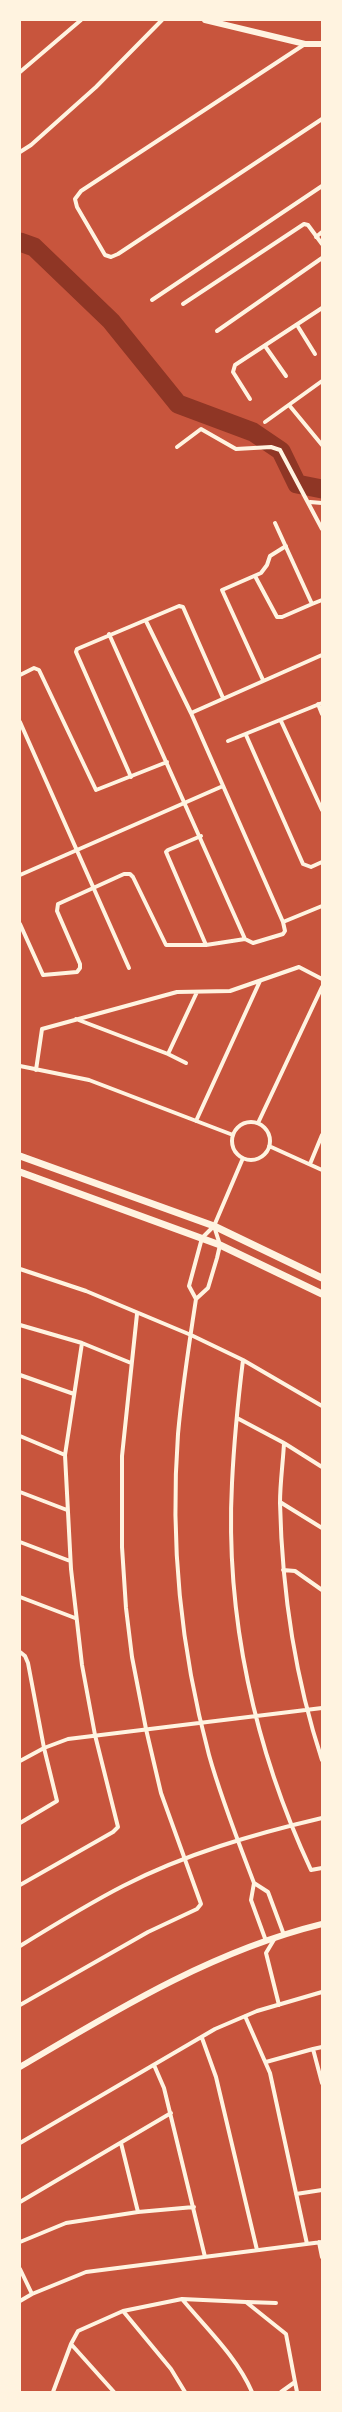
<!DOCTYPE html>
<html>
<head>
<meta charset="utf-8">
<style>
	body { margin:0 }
	#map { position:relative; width:342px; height:2412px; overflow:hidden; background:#c8553d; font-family:"Golos Text",sans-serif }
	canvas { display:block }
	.frame { position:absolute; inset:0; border:21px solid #fff3e0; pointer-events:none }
</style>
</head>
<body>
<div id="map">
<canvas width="342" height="2412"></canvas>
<div class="frame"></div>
</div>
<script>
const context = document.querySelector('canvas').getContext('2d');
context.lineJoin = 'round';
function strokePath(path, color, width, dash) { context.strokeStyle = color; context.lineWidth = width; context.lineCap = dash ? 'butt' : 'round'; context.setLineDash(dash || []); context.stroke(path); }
strokePath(new Path2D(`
	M 20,242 L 34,247 L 111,321 L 178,404 L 253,432 L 281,451 L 297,484 L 322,489`), '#8f3625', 19);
strokePath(new Path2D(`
	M 305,44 L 81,191 L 75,199 L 77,207 L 105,255 L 111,257 L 118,254 L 322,119
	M 20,72 L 81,20
	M 20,152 L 31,145 L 96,87 L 162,20
	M 316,237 L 322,232
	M 152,300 L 322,186
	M 183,304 L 304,224 L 308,225 L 322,244
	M 297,325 L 315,354
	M 217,331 L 322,258
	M 265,346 L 286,376
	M 250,399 L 233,372 L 235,365 L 322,308
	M 289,405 L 322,445
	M 265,422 L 322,381
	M 177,447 L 201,429 L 236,449 L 271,447 L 280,450 L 322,529
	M 310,502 L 322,503
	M 255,576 L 277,617 L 282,617 L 312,604 L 275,523
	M 312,604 L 322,600
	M 109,634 L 245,939 L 253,943 L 283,934 L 285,931 L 283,922 L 191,713 L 146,621
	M 20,675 L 34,668 L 39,670 L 96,790 L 167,762
	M 263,680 L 222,590 L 261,573 L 267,565 L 270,556 L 286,546
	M 318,704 L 322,714
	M 191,713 L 322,655
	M 281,721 L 322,810
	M 20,722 L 129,968
	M 246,735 L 303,864 L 311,867 L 322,862
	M 228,741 L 322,703
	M 131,777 L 76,652 L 77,649 L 179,606 L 183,607 L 223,698
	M 201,836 L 168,850 L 166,852 L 206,945
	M 20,875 L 223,786
	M 283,922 L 322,906
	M 20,924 L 43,975 L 77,972 L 80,968 L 80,964 L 57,911 L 58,904 L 124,874 L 130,874 L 133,877 L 166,945 L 206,945 L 245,939
	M 76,1019 L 168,1054 L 186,1063
	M 168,1054 L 197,992
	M 20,1066 L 89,1080 L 233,1135
	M 36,1070 L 42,1029 L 177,992 L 230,991 L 299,967 L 322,979
	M 196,1121 L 260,981
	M232 1141a19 19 0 1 1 38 0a19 19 0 1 1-38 0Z
	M 258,1123 L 322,987
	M 269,1146 L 322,1170
	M 310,1164 L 322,1135
	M 20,1269 L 86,1291 L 191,1335 L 243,1360 L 322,1406
	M 196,1299 C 189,1344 182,1389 178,1434 C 170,1542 181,1651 209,1755 C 221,1798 238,1841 254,1883
	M 196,1299 L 189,1286 L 202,1238 L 214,1226 L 243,1158
	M 196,1299 L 208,1288 L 217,1258 L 220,1245 L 214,1226
	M 20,1325 L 82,1343 L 131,1363
	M 243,1360 C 238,1401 234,1442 232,1483 C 225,1617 255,1750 311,1870 L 322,1868
	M 20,1375 L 74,1394
	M 237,1418 L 284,1443 L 322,1467
	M 20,1436 L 65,1455
	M 284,1443 C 283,1463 280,1483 280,1503 C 282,1590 295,1678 322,1760
	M 20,1492 L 67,1510
	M 280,1502 L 322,1528
	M 20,1542 L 70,1561
	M 283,1570 L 295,1571 L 322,1590
	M 20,1597 L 75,1618
	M 20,1652 L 25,1656 L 28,1663 L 44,1748 L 57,1801 L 20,1823
	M 20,1761 L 44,1748 L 68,1739 L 322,1708
	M 254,1883 L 268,1892 L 284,1935
	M 254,1883 L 251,1900 L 266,1941
	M 20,1885 L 113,1832 L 118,1827 L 95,1735 L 82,1665 L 71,1569 L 65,1455 L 82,1343
	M 275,1938 L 266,1953 L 279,2005
	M 20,1946 C 54,1925 88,1904 123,1886 C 185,1854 254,1834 322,1818
	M 20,2005 L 148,1932 L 197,1909 L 201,1904 L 161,1793 L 146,1729 L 132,1657 L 126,1608 L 122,1547 L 122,1456 L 137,1314
	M 245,2016 L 270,2073 L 307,2244
	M 202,2038 L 216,2077 L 257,2250
	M 313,2049 L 322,2047
	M 266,2062 L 313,2049 L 322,2083
	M 154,2065 L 164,2088 L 205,2257
	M 20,2143 L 215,2029 L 257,2011 L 322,1992
	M 121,2143 L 138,2212
	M 296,2194 L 322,2190
	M 20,2202 L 171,2113
	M 20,2242 L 66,2223 L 138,2212 L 194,2207
	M 319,2242 L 322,2257
	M 20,2269 L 32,2294
	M 182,2299 C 206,2328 237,2357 252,2392
	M 20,2301 L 32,2294 L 86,2272 L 322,2242
	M 247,2302 L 276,2303
	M 123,2311 L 171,2369 L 185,2392
	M 71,2344 L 114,2392
	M 53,2392 L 71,2344 L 78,2331 L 123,2311 L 182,2299 L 246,2302 L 286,2334 L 295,2382
	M 281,2392 L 295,2382 L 297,2392`), '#fff3e0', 4);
strokePath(new Path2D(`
	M 205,20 L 305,44 L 322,44
	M 20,2067 C 116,2010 212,1951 322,1924`), '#fff3e0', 6);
strokePath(new Path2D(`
	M 20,1156 L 214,1226 L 322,1278
	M 20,1172 L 220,1245 L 322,1294`), '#fff3e0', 7);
</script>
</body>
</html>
